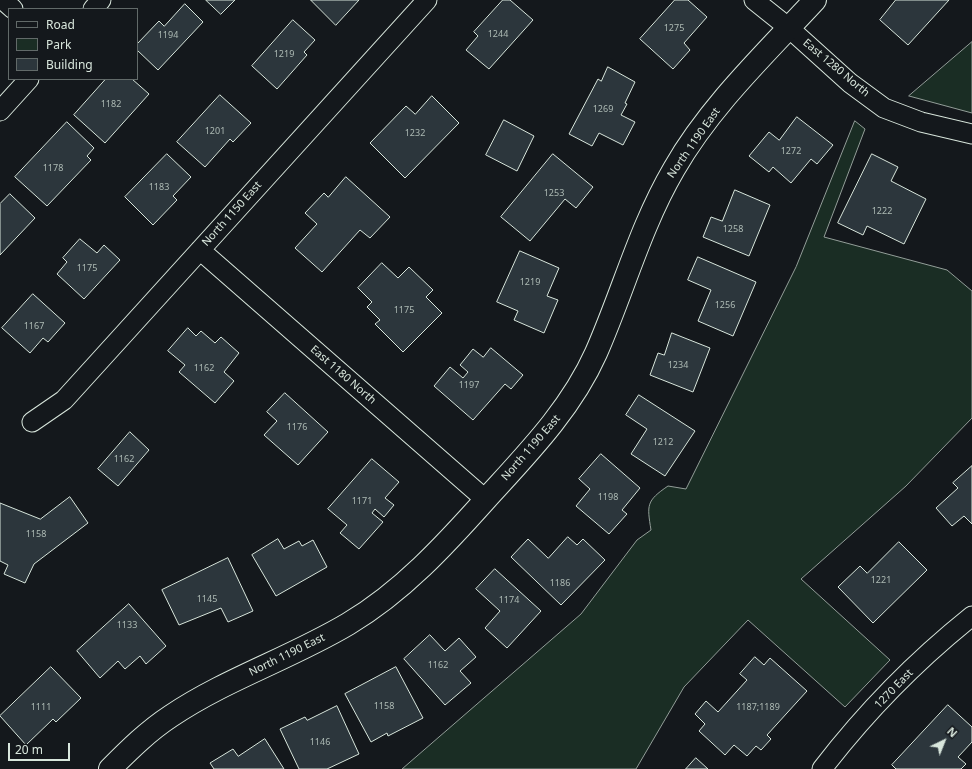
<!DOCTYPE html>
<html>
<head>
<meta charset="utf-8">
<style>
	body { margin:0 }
	#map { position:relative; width:972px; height:769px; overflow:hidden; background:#14181c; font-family:"Noto Sans",sans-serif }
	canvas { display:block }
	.legend { position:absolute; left:8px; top:8px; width:130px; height:72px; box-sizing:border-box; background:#14181c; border:1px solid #626a69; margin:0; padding:5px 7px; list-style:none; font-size:12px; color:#d8e6dc }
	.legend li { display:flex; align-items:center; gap:8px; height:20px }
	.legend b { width:20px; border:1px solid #626a69 }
	.north { position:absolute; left:924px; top:721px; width:40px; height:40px; -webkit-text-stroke:3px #14181c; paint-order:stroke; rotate:43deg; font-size:11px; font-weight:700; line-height:16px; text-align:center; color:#d8e6dc }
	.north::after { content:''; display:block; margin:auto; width:14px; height:18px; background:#d8e6dc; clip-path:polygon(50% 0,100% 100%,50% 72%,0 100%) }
	.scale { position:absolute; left:8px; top:743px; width:62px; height:18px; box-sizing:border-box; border:2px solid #d8e6dc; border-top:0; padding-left:5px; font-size:12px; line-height:14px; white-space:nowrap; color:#d8e6dc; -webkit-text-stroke:3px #14181c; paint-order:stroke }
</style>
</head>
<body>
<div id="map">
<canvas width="972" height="769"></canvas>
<ul class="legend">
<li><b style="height:5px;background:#14181c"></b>Road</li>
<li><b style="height:11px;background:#1a2d24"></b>Park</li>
<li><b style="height:11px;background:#2c363c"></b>Building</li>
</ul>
<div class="north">N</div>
<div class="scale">20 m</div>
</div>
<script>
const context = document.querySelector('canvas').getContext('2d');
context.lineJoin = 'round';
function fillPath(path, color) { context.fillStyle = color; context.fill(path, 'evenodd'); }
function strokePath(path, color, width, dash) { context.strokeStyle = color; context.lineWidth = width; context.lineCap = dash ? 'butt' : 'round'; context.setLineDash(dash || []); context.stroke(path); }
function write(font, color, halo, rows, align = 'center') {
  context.font = font + ' "Noto Sans",sans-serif'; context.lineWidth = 3; context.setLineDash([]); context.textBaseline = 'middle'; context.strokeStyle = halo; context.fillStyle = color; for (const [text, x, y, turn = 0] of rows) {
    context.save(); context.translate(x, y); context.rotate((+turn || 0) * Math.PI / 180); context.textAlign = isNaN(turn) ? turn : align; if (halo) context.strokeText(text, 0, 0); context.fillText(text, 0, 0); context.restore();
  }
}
const green = new Path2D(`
	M 972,42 L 972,113 L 909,96 Z
	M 855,121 L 865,129 L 824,237 L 947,270 L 972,291 L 972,418 L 906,486 L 801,579 L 890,660 L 845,707 L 748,620 L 684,687 L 636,769 L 402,769 L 581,614 L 637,540 L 651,530 C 647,505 646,501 668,486 L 686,489 L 796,267 Z`);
fillPath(green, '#1a2d24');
strokePath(green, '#939e99', 1);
const building = new Path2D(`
	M 206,0 L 235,0 L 221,14 Z
	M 311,0 L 359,0 L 336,25 Z
	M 503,0 L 510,0 L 533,20 L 489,69 L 466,50 L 478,36 L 474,32 Z
	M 675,0 L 688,0 L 707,17 L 684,43 L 690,50 L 673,69 L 640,39 Z
	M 896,0 L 949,0 L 908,45 L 880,20 Z
	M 185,4 L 203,22 L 158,70 L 137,50 L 137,44 L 159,21 L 164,26 Z
	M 293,20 L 315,40 L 304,52 L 307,55 L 277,89 L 252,66 Z
	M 608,67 L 635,82 L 625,103 L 627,104 L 621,115 L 635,122 L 623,145 L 599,133 L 592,146 L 569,134 L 598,79 L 601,81 Z
	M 106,79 L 132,79 L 149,94 L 105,143 L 74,115 Z
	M 220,95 L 251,123 L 233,142 L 230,139 L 205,167 L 177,142 Z
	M 432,96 L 459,123 L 405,178 L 370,143 L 406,106 L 415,114 Z
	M 797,117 L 833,145 L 817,164 L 811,159 L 791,183 L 773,167 L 769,172 L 749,156 L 769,132 L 779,140 Z
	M 504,120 L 534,136 L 517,171 L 486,155 Z
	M 67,122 L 94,148 L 87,156 L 91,160 L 47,206 L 15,177 Z
	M 167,154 L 191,177 L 173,196 L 177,200 L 153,225 L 125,197 Z
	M 553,154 L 593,187 L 576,208 L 565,199 L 530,241 L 501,217 Z
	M 872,154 L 898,167 L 891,181 L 926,199 L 904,244 L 867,226 L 863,235 L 838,223 Z
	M 346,177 L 390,217 L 370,238 L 360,230 L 322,272 L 295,248 L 317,224 L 305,213 L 324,193 L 328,197 Z
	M 735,190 L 770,205 L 749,256 L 703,237 L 711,217 L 722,221 Z
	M 10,194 L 35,218 L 0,255 L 0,204 Z
	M 80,239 L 97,253 L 104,245 L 120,260 L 84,299 L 57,274 L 67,262 L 63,258 Z
	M 520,251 L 559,268 L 547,296 L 558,300 L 544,333 L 514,320 L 518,311 L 497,302 Z
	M 698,257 L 756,282 L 733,336 L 698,321 L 711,290 L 688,280 Z
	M 382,263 L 398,278 L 409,267 L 433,290 L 426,297 L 442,313 L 403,352 L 375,324 L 380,320 L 367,307 L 372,302 L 358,288 Z
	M 33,294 L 65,323 L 48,342 L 43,338 L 30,353 L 2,328 Z
	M 188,328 L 196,336 L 201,331 L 215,343 L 221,337 L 239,353 L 224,372 L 234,381 L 215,403 L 179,372 L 185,365 L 168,351 Z
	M 672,333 L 710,348 L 693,392 L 650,375 L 658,353 L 664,355 Z
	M 491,348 L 523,375 L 511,389 L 505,384 L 473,420 L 434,386 L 450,367 L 463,378 L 468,372 L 460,365 L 473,349 L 483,357 Z
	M 285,393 L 328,432 L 298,465 L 264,435 L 277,421 L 267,412 Z
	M 639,395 L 695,431 L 665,476 L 631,454 L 647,429 L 626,415 Z
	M 130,432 L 149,450 L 118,486 L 98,469 Z
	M 601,454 L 640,488 L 622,510 L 627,514 L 609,534 L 576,506 L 590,489 L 579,479 Z
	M 372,459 L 399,482 L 385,498 L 394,505 L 384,517 L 375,509 L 372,513 L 383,522 L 359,549 L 340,533 L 347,525 L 328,509 Z
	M 972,466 L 972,524 L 964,516 L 952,526 L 936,508 L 958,488 L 953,483 Z
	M 70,497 L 88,523 L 34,564 L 25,583 L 4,574 L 8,565 L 0,561 L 0,503 L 40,519 Z
	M 568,537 L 577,545 L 583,539 L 605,560 L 561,605 L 511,557 L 528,539 L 548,558 Z
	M 278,539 L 284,549 L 299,541 L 302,546 L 313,540 L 327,567 L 276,596 L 252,555 Z
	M 899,542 L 927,570 L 873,623 L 838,587 L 860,566 L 867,573 Z
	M 228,558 L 253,611 L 228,622 L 221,608 L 179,625 L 162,590 Z
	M 495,569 L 541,611 L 507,648 L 485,628 L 500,611 L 476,589 Z
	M 129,604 L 166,646 L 146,664 L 140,656 L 125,669 L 118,661 L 100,678 L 77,651 Z
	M 430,635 L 445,651 L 459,638 L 476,657 L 460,671 L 471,683 L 445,705 L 404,659 Z
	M 755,657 L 764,665 L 770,658 L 807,691 L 767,735 L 771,739 L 761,750 L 756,746 L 747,756 L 734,745 L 725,755 L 699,731 L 705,724 L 695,714 L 706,701 L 718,712 L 747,680 L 740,674 Z
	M 51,667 L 81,698 L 56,722 L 53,719 L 26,745 L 0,716 Z
	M 396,667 L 423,718 L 388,736 L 387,733 L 371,742 L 345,694 Z
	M 948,705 L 972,727 L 972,742 L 958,757 L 966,764 L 961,769 L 896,769 L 892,765 Z
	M 337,706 L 359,754 L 327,769 L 299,769 L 280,729 L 305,717 L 307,720 Z
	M 265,739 L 284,769 L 214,769 L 210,763 L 233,749 L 238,756 Z
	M 696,758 L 708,769 L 686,769 Z`);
fillPath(building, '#2c363c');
strokePath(building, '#d8e6dc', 1);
const minor = new Path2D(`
	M 3,0 L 13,9
	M 754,0 L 789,28 L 850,83 L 884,108 L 921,122 L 972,134
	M 93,9 L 101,0
	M 0,111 L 29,79
	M 200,250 L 486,500
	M 32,422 L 64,400 L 427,0
	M 822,769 C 865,713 917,660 972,616`);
const tertiary = new Path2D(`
	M 110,769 C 129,750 148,731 171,716 C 226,679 291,658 348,624 C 402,592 445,545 487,498 C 528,453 571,409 596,353 C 623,292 640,227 674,169 C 710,106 766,53 815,0`);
strokePath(minor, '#d8e6dc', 21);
strokePath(tertiary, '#d8e6dc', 24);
strokePath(minor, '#14181c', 19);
strokePath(tertiary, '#14181c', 22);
write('9px', '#adbab4', null, [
	["1275",674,28],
	["1244",498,34],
	["1194",168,35],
	["1219",284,54],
	["1182",111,104],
	["1269",603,109],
	["1201",215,131],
	["1232",415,133],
	["1272",791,151],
	["1178",53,168],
	["1183",159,187],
	["1253",554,193],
	["1222",882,211],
	["1258",733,229],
	["1175",87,268],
	["1219",530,282],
	["1256",725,305],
	["1175",404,310],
	["1167",34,326],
	["1234",678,365],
	["1162",204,368],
	["1197",469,385],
	["1176",297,427],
	["1212",663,442],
	["1162",124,459],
	["1198",608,497],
	["1171",362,501],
	["1158",36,534],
	["1221",881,580],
	["1186",560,583],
	["1145",207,599],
	["1174",509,600],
	["1133",127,625],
	["1162",438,665],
	["1158",384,706],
	["1111",41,707],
	["1187;1189",758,707],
	["1146",320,742]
]);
write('11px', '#d8e6dc', '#14181c', [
	["East 1280 North",836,68,40],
	["North 1190 East",694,143,-55],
	["North 1150 East",232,214,-48],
	["East 1180 North",343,375,41],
	["North 1190 East",531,448,-49],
	["North 1190 East",287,655,-26],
	["1270 East",894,689,-46]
]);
</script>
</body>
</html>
